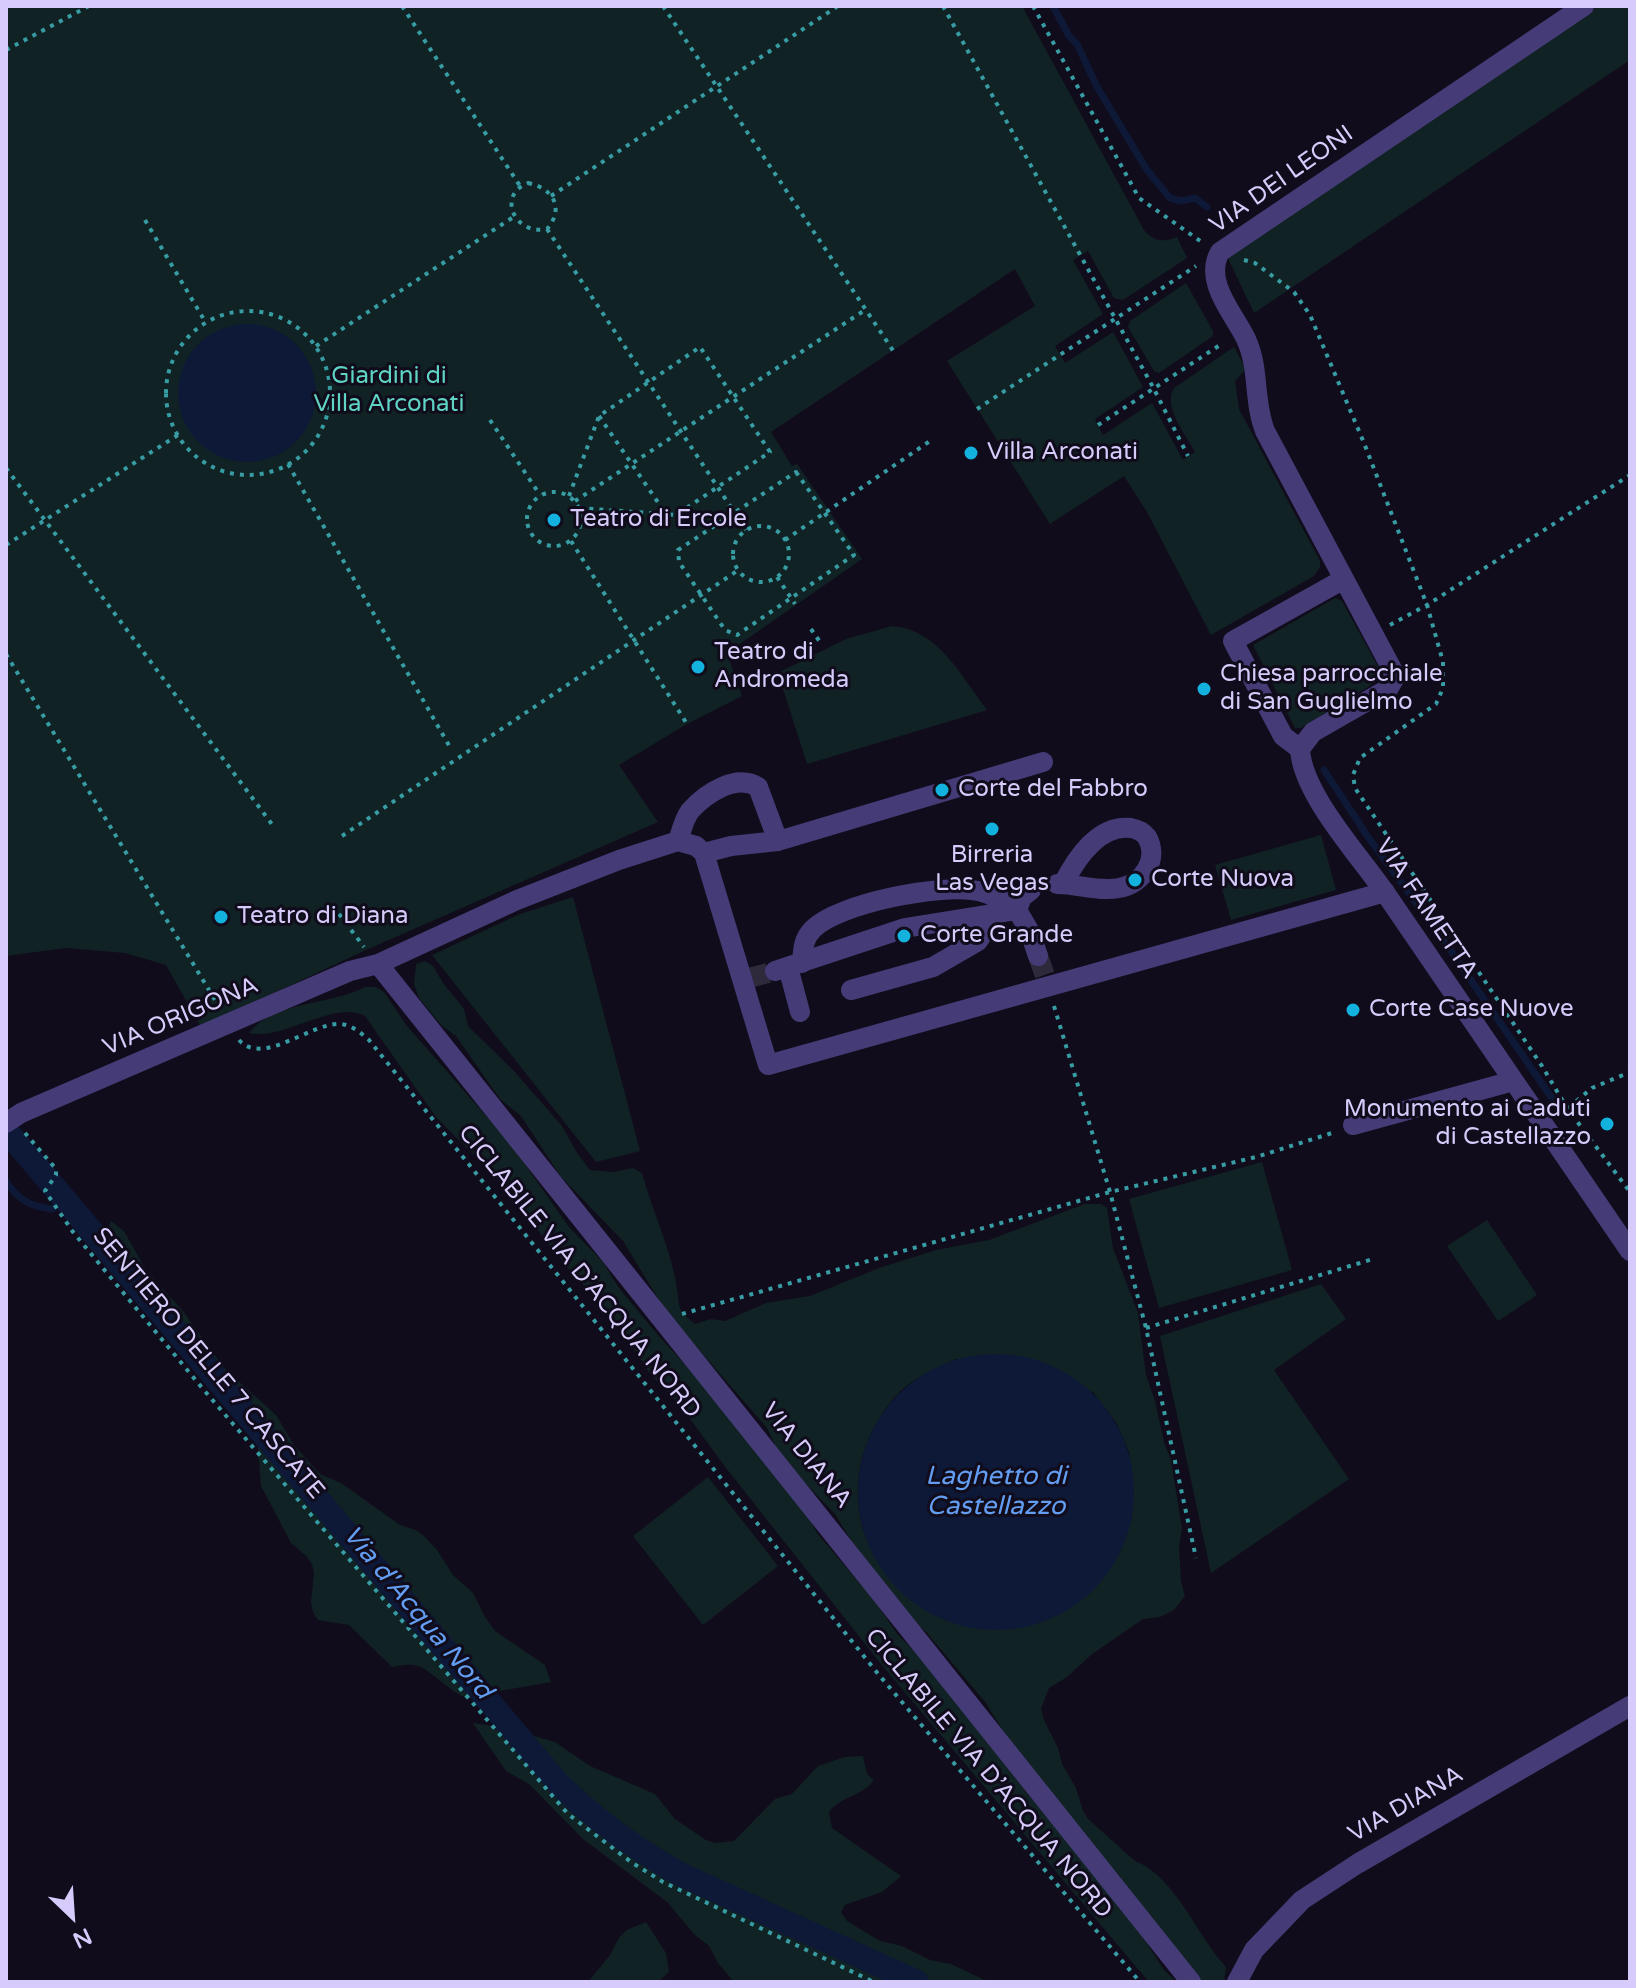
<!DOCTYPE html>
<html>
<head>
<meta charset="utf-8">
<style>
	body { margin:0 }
	#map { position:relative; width:1636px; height:1988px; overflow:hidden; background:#110c1b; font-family:"Varela Round",sans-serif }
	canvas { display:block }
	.frame { position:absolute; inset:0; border:8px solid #d6cbfa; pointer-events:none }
	.north { position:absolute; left:32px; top:1876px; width:80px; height:80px; -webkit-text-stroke:6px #110c1b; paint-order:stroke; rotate:155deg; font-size:22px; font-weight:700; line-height:32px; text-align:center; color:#d6cbfa }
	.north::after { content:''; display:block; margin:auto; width:28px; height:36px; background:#d6cbfa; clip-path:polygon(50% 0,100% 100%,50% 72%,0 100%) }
</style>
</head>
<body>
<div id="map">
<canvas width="1636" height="1988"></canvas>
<div class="frame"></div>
<div class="north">N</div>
</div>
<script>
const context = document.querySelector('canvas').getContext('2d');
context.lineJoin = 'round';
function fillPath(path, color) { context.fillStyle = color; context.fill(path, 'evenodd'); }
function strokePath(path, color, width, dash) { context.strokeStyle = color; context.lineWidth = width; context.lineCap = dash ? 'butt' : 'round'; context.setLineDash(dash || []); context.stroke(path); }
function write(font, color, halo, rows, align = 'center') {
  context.font = font + ' "Varela Round",sans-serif'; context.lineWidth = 6; context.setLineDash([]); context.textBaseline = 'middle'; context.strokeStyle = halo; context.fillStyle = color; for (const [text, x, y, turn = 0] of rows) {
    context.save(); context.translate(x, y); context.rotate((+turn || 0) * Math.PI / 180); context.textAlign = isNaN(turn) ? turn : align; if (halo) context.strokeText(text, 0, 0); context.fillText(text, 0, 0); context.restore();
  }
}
fillPath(new Path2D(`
	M 6,6 L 1022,6 L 1144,230 C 1153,241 1163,243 1177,237 L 1187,258 L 1123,300 L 1114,298 L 1088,251 L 1073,260 L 1103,314 L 1055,346 L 1065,363 L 1113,332 L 1143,387 L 1095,419 L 1103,435 L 1152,403 L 1183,460 L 1195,452 C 1186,435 1162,406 1174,388 L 1234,347 L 1246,369 L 1235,381 L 1239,409 L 1320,561 L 1320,567 L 1314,576 L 1211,635 L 1147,512 L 1124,476 L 1050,524 L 947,361 L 1035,306 L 1015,269 L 771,432 L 792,466 L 797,464 L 862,559 L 727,653 L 742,696 L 687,724 L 619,765 L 658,822 L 366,950 L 201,1027 L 166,965 L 125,953 L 66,948 L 6,956 Z
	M 1598,6 L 1630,6 L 1630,60 L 1254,313 L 1226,254 Z
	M 1186,283 L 1213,331 L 1213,336 L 1159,373 L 1154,371 L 1128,327 L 1130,321 Z
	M 1335,598 L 1342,601 L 1382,674 L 1381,679 L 1301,728 L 1295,728 L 1253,645 Z
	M 892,626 C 939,630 960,675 987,710 L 807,764 L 778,673 L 846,639 Z
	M 1321,835 L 1336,890 L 1231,920 L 1215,865 Z
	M 573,897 L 640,1151 L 596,1162 L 432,955 L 520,914 Z
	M 425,961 L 433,966 L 443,983 L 464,1009 L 468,1026 L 514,1071 L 562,1126 L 577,1153 L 590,1170 L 613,1172 L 633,1168 L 642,1173 C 654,1217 676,1259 679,1305 L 682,1313 L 695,1324 L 711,1319 L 725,1321 L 766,1303 L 810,1296 L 879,1268 L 936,1250 L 989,1240 L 1085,1204 L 1101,1204 L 1107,1208 L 1113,1248 L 1138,1313 L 1146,1375 L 1155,1401 L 1164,1442 L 1171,1460 L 1182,1529 L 1179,1547 L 1181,1581 L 1185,1596 L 1174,1610 L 1160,1617 L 1143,1619 L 1091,1655 L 1067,1677 L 1049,1688 L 1041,1709 L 1044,1720 L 1058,1748 L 1062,1764 L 1076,1788 L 1083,1811 L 1088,1819 L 1135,1861 C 1175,1876 1197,1936 1226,1967 L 1224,1982 L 1196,1982 L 1008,1739 L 986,1703 L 926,1632 L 902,1611 L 868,1568 L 835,1514 L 781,1458 L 767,1428 L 667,1313 L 623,1241 L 561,1177 L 521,1116 L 500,1099 L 456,1036 L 442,1026 L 419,998 L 414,984 L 416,964 ZM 956,1359 L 1093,1392 L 1116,1422 L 1129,1452 L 1132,1517 L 1121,1551 L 969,1627 C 863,1600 822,1483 894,1398 C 910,1379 934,1369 956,1359 Z
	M 365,987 L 376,987 L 384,992 L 407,1026 L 510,1143 L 569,1227 L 603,1262 L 619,1288 L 657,1334 L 706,1387 L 804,1508 L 817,1533 L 875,1601 L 898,1635 L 933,1669 L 1030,1797 L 1075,1843 L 1125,1909 L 1164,1970 L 1177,1982 L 1149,1982 L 881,1664 L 726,1468 L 680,1405 L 651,1375 L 614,1319 L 568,1268 L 495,1176 L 436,1117 L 365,1016 C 335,999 284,1041 249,1033 C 273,1001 332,1005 365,987 Z
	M 1262,1162 L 1292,1270 L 1159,1308 L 1129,1199 Z
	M 1487,1220 L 1537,1295 L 1498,1321 L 1447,1246 Z
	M 111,1221 L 124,1231 L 146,1270 L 183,1311 L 224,1368 L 276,1415 L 294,1445 L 320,1474 L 341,1483 L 400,1525 L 416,1530 L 424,1536 L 437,1550 L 453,1575 L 473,1593 L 485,1617 L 495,1631 L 545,1665 L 551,1682 L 465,1697 C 447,1691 429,1666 413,1665 C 406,1664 399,1666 392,1667 L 349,1625 L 318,1620 L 313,1612 L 311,1602 L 314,1573 L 312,1564 L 306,1556 L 291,1543 L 261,1486 L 256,1423 L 247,1404 L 134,1268 L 108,1228 Z
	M 1321,1284 L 1346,1319 L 1274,1370 L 1349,1479 L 1211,1573 L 1160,1336 Z
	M 708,1477 L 778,1566 L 703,1625 L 633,1536 Z
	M 473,1723 L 506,1728 L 555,1742 L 590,1766 L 655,1794 L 675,1819 L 706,1840 L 715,1843 L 734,1841 L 775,1799 L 792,1794 L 818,1766 L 845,1757 L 863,1756 L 867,1774 L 874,1780 C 863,1796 841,1796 829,1812 L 832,1828 L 901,1876 L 882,1892 L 845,1905 L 841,1912 L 847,1921 L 880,1941 L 902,1946 L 930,1960 L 951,1964 L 989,1982 L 734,1982 L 718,1963 L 709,1946 L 695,1935 L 667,1902 L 583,1839 L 529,1784 L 506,1771 Z
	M 646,1922 L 666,1953 L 669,1972 L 658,1982 L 588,1982 L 610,1955 L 619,1938 L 627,1930 Z`), '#102224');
fillPath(new Path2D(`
	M178 393a69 69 0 1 1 138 0a69 69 0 1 1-138 0Z
	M858 1492a138 138 0 1 1 276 0a138 138 0 1 1-276 0Z`), '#0e1938');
strokePath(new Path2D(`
	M 1053,6 L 1069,36 L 1077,44 L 1096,85 L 1147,170 L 1170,198 L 1181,201 L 1195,198 L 1207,207
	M 1324,770 L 1368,837 L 1449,948 L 1553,1100
	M 6,1181 C 18,1200 29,1206 52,1209 L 65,1199`), '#0e1938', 7);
strokePath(new Path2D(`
	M 6,1130 L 557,1782 C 595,1820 635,1849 682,1875 L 917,1982`), '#0e1938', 24);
strokePath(new Path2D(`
	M 1038,956 L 1047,981
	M 749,978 L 775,971`), '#2f293c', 20, [20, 10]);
strokePath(new Path2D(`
	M 402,6 L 520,186
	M 663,6 L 894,352
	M 943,6 L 1154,389 L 1188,456
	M 1033,6 L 1139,198 L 1203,243
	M 6,50 L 89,6
	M 528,183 C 553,188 565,208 547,229 C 515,236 496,195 528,183 Z
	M 551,196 L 838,6
	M 145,220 L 206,323
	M 547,229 L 746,530
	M 1244,260 L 1255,263 L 1294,292 L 1310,315 L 1364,443 L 1427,605 L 1443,662 L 1443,688 L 1436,704 L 1360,758 L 1353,775 L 1355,788 L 1542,1066 L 1567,1108 L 1630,1192
	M166 393a82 82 0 1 1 164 0a82 82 0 1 1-164 0Z
	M 316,346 L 515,216
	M 977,409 L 1196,266
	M 599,416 L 666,514
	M 490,420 L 540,495
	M 1098,425 L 1223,343
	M 288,464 L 451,749
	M 6,468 L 274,827
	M 796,472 L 854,555 L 737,635 L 725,630 L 679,562 L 678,550 Z
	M527 519a27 27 0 1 1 54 0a27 27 0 1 1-54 0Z
	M 569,496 L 599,416 L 700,347 L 770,452 L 676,515 L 580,508
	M 575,501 L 865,310
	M733 554a28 28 0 1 1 56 0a28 28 0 1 1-56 0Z
	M 785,540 L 930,441
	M 571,541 L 687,724
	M 6,545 L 178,435
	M 777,577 L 795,604
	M 1390,625 L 1427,605 L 1630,475
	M 811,629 L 820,642
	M 6,654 L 218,1005
	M 342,836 L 737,571
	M 333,906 L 364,947
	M 1054,1006 L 1110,1192 L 1146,1328 L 1196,1558
	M 239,1040 C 263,1067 311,1022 341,1024 C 352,1025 361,1033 369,1040 L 879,1675 L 1140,1982
	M 1561,1114 L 1592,1088 L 1630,1072
	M 25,1133 L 56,1169 L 56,1175 L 45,1191 L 73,1232 L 203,1389 L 568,1814 L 631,1862 L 663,1882 L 874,1982
	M 682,1314 L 1110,1192 L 1256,1157 L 1332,1133
	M 1146,1328 L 1373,1259`), '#379ca3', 4, [4, 6]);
strokePath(new Path2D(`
	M 1300,749 L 1313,732 L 1388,689 L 1394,679 L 1393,671 L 1265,431 C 1253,401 1260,369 1246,339 C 1234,314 1203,281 1220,252 L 1584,6
	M 1300,749 C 1302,794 1360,856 1386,894 C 1468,1013 1549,1132 1630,1251
	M 1300,749 L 1283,736 L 1233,641 L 1344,579
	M 678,841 C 681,832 684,819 690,811 C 705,794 736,773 758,787 L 778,841
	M 704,853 L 731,846 L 778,841 L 1043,762
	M 1057,884 C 1078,884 1099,892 1119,888 C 1142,884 1160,860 1147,837 C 1143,832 1137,829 1131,828 C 1098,824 1076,859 1063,884
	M 802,963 C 803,949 803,939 813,929 C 839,903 943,883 978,891 C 993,894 1005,902 1017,910 L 1022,897 L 1031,890
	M 378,964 L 1191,1982
	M 788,967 L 800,1012
	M 775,971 L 905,928 L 1017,910 L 1030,932 L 1038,956
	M 851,990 L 933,967 L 978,941 L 996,914
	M 6,1123 L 21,1113 L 350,971 L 378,964 L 517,900 L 619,860 L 678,841 L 696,846 L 704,853 L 768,1065 L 1385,892
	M 1353,1125 L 1513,1081
	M 1237,1982 L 1254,1950 L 1302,1900 L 1357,1864 L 1630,1706`), '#453b76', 20);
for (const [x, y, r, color] of [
	[971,453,8,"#13b1de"],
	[554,520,8,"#13b1de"],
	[698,667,8,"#13b1de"],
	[1204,689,8,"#13b1de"],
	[942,790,8,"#13b1de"],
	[992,829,8,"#13b1de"],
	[1135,880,8,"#13b1de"],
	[221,917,8,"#13b1de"],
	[904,936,8,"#13b1de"],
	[1353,1010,8,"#13b1de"],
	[1607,1124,8,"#13b1de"]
]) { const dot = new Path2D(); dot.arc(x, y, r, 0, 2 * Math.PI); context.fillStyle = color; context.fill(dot); strokePath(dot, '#110c1b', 3); }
write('24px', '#d6cbfa', '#110c1b', [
	["VIA DEI LEONI",1282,180,-35],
	["VIA FAMETTA",1426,909,56],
	["VIA ORIGONA",181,1017,-23],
	["CICLABILE VIA D’ACQUA NORD",579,1272,51],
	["SENTIERO DELLE 7 CASCATE",208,1364,50],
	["VIA DIANA",806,1456,51],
	["CICLABILE VIA D’ACQUA NORD",988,1774,50],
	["VIA DIANA",1406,1805,-30]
]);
write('24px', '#5fd3c4', '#110c1b', [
	["Giardini di",389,377],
	["Villa Arconati",389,405]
]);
write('24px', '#d6cbfa', '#110c1b', [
	["Villa Arconati",987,453],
	["Teatro di Ercole",570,520],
	["Teatro di",714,653],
	["Andromeda",714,681],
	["Chiesa parrocchiale",1220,675],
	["di San Guglielmo",1220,703],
	["Corte del Fabbro",958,790],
	["Birreria",992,856,"center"],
	["Las Vegas",992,884,"center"],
	["Corte Nuova",1151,880],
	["Teatro di Diana",237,917],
	["Corte Grande",920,936],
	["Corte Case Nuove",1369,1010],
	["Monumento ai Caduti",1591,1110,"right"],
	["di Castellazzo",1591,1138,"right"]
], 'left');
write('italic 26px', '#629df1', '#110c1b', [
	["Laghetto di",996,1477],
	["Castellazzo",996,1507],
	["Via d'Acqua Nord",417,1613,50]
]);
</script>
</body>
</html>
